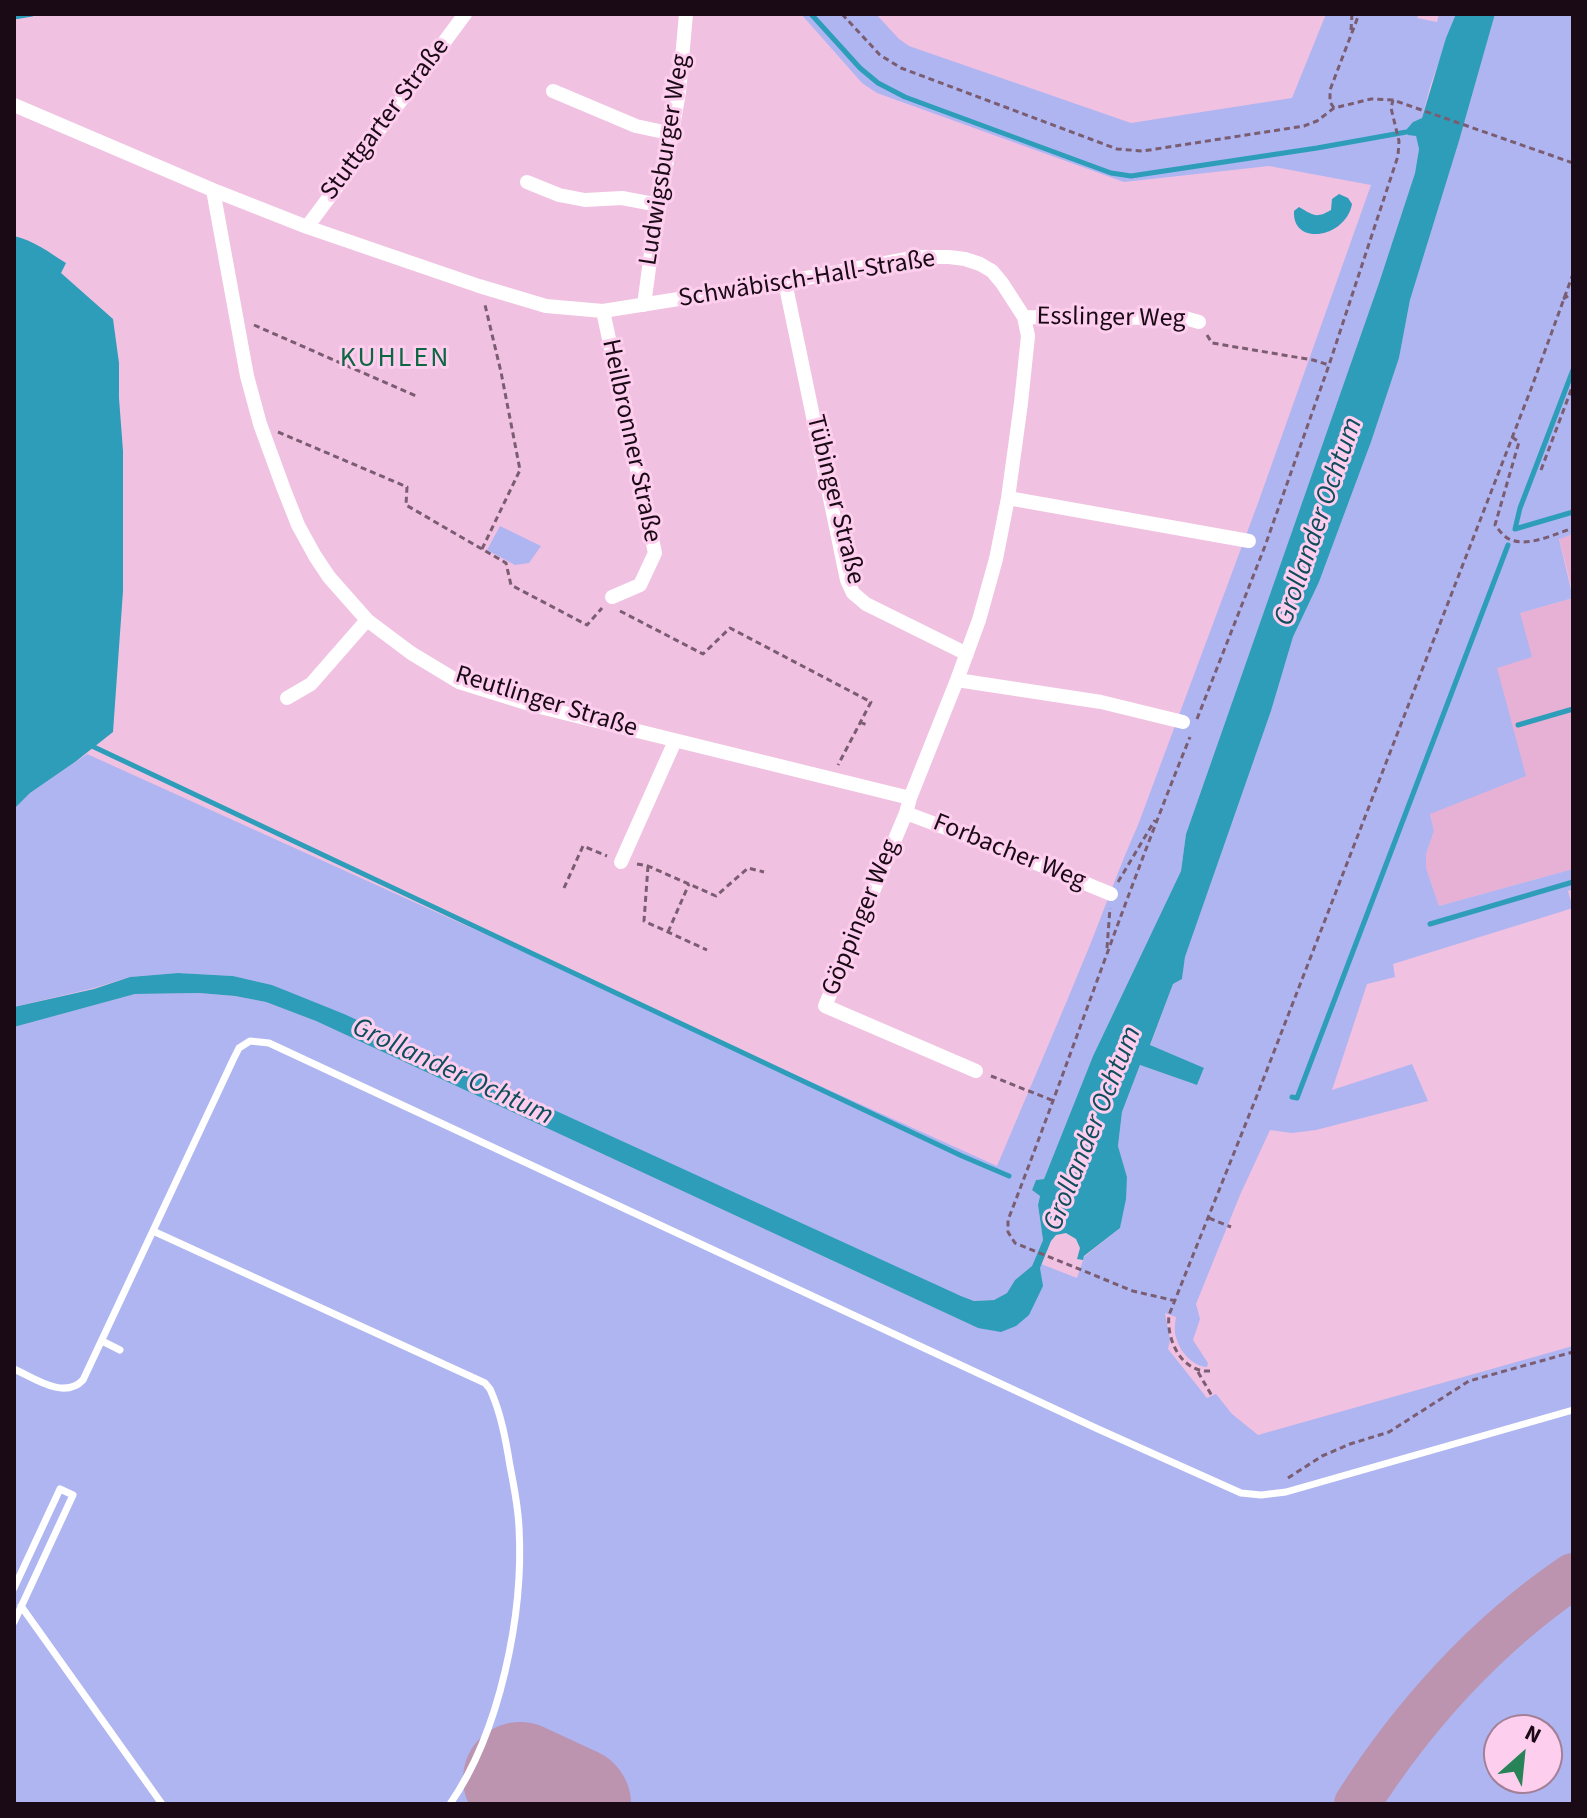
<!DOCTYPE html>
<html>
<head>
<meta charset="utf-8">
<style>
	body { margin:0 }
	#map { position:relative; width:1587px; height:1818px; overflow:hidden; background:#f1c1e1; font-family:"Source Sans 3",sans-serif }
	canvas { display:block }
	.frame { position:absolute; inset:0; border:16px solid #1a0a16; pointer-events:none }
	.north { position:absolute; left:1483px; top:1714px; width:80px; height:80px; box-sizing:border-box; background:#feceee; border:2px solid #a38098; border-radius:50%; rotate:27deg; font-size:22px; font-weight:700; line-height:32px; text-align:center; color:#1a0a16 }
	.north::after { content:''; display:block; margin:auto; width:28px; height:36px; background:#288358; clip-path:polygon(50% 0,100% 100%,50% 72%,0 100%) }
</style>
</head>
<body>
<div id="map">
<canvas width="1587" height="1818"></canvas>
<div class="frame"></div>
<div class="north">N</div>
</div>
<script>
const context = document.querySelector('canvas').getContext('2d');
context.lineJoin = 'round';
function fillPath(path, color) { context.fillStyle = color; context.fill(path, 'evenodd'); }
function strokePath(path, color, width, dash) { context.strokeStyle = color; context.lineWidth = width; context.lineCap = dash ? 'butt' : 'round'; context.setLineDash(dash || []); context.stroke(path); }
function write(font, color, halo, rows, align = 'center') {
  context.font = font + ' "Source Sans 3",sans-serif'; context.lineWidth = 6; context.setLineDash([]); context.textBaseline = 'middle'; context.strokeStyle = halo; context.fillStyle = color; for (const [text, x, y, turn = 0] of rows) {
    context.save(); context.translate(x, y); context.rotate((+turn || 0) * Math.PI / 180); context.textAlign = isNaN(turn) ? turn : align; if (halo) context.strokeText(text, 0, 0); context.fillText(text, 0, 0); context.restore();
  }
}
fillPath(new Path2D(`
	M 1573,534 L 1573,593 L 1559,538 Z
	M 1573,598 L 1573,869 L 1439,906 L 1426,868 L 1426,854 L 1434,831 L 1430,814 L 1520,613 Z`), '#e6b1d4');
fillPath(new Path2D(`
	M 801,14 L 876,14 L 899,39 L 909,46 L 1131,123 L 1292,98 L 1326,14 L 1419,14 L 1417,18 L 1437,22 L 1439,14 L 1456,14 L 1430,87 L 1422,118 L 1413,122 L 1419,149 L 1415,173 L 1379,283 L 1186,834 L 1181,871 L 1093,1056 L 1044,1179 L 1036,1180 L 1032,1190 L 1040,1196 L 1038,1205 L 1043,1240 L 1032,1266 L 1015,1280 L 1007,1293 L 994,1300 L 974,1301 L 961,1296 L 272,985 L 233,976 L 178,973 L 130,977 L 94,988 L 14,1007 L 14,809 L 30,793 L 87,754 L 997,1166 C 1028,1092 1060,1019 1090,945 C 1106,905 1120,865 1138,825 L 1258,503 L 1371,185 L 1269,166 L 1124,182 L 877,93 L 862,83 Z
	M 1495,14 L 1573,14 L 1573,534 L 1559,539 L 1573,598 L 1520,613 L 1532,657 L 1497,668 L 1526,776 L 1430,814 L 1434,831 L 1426,854 L 1426,868 L 1439,906 L 1573,869 L 1573,889 L 1568,891 L 1573,908 L 1393,964 L 1395,977 L 1367,984 L 1332,1090 L 1412,1064 L 1428,1101 L 1316,1130 L 1292,1133 L 1270,1130 L 1240,1195 L 1196,1304 L 1200,1319 L 1193,1340 L 1208,1363 L 1207,1367 C 1192,1366 1180,1352 1176,1337 C 1174,1331 1175,1323 1176,1317 L 1165,1313 L 1170,1340 L 1168,1349 L 1207,1398 L 1216,1394 L 1232,1414 L 1258,1435 L 1573,1346 L 1573,1804 L 14,1804 L 14,1027 L 135,994 L 199,993 L 235,996 L 266,1002 L 316,1021 L 978,1328 L 1039,1268 L 1041,1264 L 1077,1278 L 1084,1257 L 1120,1228 L 1127,1177 L 1118,1146 L 1122,1112 L 1140,1065 L 1197,1085 L 1204,1069 L 1150,1046 L 1173,984 L 1182,979 L 1185,957 L 1271,711 L 1293,637 L 1319,582 L 1371,442 L 1399,358 L 1410,300 L 1459,141 ZM 1499,1730 L 1547,1730 L 1547,1778 L 1499,1778 Z
	M 500,526 L 541,546 L 529,563 L 515,565 L 487,550 Z`), '#aeb5f1');
fillPath(new Path2D(`
	M 1456,14 L 1495,14 L 1459,141 L 1410,300 L 1399,358 L 1371,442 L 1319,582 L 1293,637 L 1271,711 L 1185,957 L 1182,979 L 1173,984 L 1150,1045 L 1204,1068 L 1197,1085 L 1140,1065 L 1122,1112 L 1118,1146 L 1127,1177 L 1126,1199 L 1120,1228 L 1084,1256 L 1083,1260 L 1077,1259 L 1080,1248 L 1076,1239 L 1066,1233 L 1056,1235 L 1051,1241 L 1040,1268 L 1043,1286 L 1029,1315 L 1016,1326 L 1001,1332 L 978,1328 L 316,1021 L 266,1002 L 235,996 L 199,993 L 135,994 L 14,1027 L 14,1007 L 94,989 L 130,977 L 178,973 L 233,976 L 272,985 L 344,1014 L 961,1296 L 974,1301 L 994,1300 L 1007,1293 L 1015,1280 L 1032,1266 L 1043,1240 L 1038,1205 L 1040,1196 L 1032,1190 L 1036,1180 L 1044,1179 L 1093,1056 L 1181,871 L 1186,834 L 1379,283 L 1415,173 L 1419,149 L 1416,136 L 1408,135 L 1407,129 L 1413,122 L 1422,118 L 1446,38 Z
	M 1339,194 L 1348,198 L 1352,204 C 1346,238 1292,247 1294,211 L 1299,207 C 1313,215 1316,219 1331,210 L 1332,199 Z
	M 14,236 C 33,240 50,253 66,263 L 61,273 L 113,319 L 119,363 L 119,398 L 123,451 L 123,591 L 113,732 L 75,762 L 30,793 L 14,809 Z`), '#2d9dba');
strokePath(new Path2D(`
	M 811,14 L 860,68 L 878,83 L 905,97 L 1111,173 L 1131,176 L 1317,148 L 1412,131
	M 14,17 L 32,14
	M 1573,370 L 1520,508 L 1515,529 L 1573,512
	M 1518,725 L 1573,709
	M 94,747 L 962,1156 L 1009,1176
	M 1430,924 L 1573,882
	M 1292,1097 L 1297,1098 L 1508,545`), '#2d9dba', 5);
strokePath(new Path2D(`
	M 1357,1804 C 1413,1716 1486,1635 1573,1576`), '#bc94af', 46);
strokePath(new Path2D(`
	M 520,1779 L 574,1804`), '#bc94af', 114);
strokePath(new Path2D(`
	M 842,14 L 880,55 L 901,68 L 1117,149 L 1143,151 L 1304,126 L 1317,121 L 1334,108 L 1371,99 L 1393,100 L 1573,163
	M 1351,30 L 1352,14
	M 1334,108 L 1330,102 L 1330,90 L 1359,14
	M 1563,299 L 1573,293
	M 254,325 L 416,396
	M 1207,335 L 1212,343 L 1313,360 L 1329,365
	M 278,432 L 407,487 L 406,505 L 506,563 L 511,585 L 587,625 L 602,608
	M 1512,437 L 1519,442 L 1495,525 C 1499,530 1503,536 1509,539 C 1527,548 1555,534 1573,528
	M 1541,470 L 1573,385
	M 482,549 L 520,470 L 501,372 L 485,305
	M 620,611 L 703,654 L 730,628 L 871,702 L 838,765
	M 1197,719 L 1265,546 L 1329,365 L 1398,156 L 1399,141 L 1391,108 L 1393,100
	M 860,722 L 869,726
	M 637,864 L 648,866 L 716,896 L 748,868 L 764,872
	M 648,866 L 644,921 L 707,950
	M 1118,882 L 1155,820
	M 564,888 L 583,846 L 607,856
	M 668,932 L 689,884
	M 1107,948 L 1110,908
	M 991,1076 L 1054,1101
	M 1209,1218 L 1231,1227
	M 1176,1301 L 1133,1291 L 1015,1243 L 1008,1232 L 1008,1220 C 1070,1060 1125,897 1190,737
	M 1210,1371 C 1182,1373 1166,1340 1169,1315 L 1256,1098 L 1531,389 L 1573,274
	M 1198,1372 L 1212,1396
	M 1288,1478 L 1322,1456 L 1350,1444 L 1389,1432 L 1469,1381 L 1573,1352`), '#7b5d72', 3, [6, 4]);
strokePath(new Path2D(`
	M 153,1231 L 485,1383 L 490,1389 C 501,1413 506,1441 510,1466 C 514,1486 518,1507 519,1527 C 524,1614 500,1732 450,1804
	M 102,1341 L 120,1350
	M 14,1369 C 34,1378 64,1400 83,1380 L 233,1060 L 239,1048 L 250,1041 L 269,1043 L 1098,1429 L 1241,1493 L 1261,1495 L 1286,1492 L 1573,1410
	M 14,1588 L 60,1489 L 73,1495 L 14,1622
	M 21,1606 L 162,1804`), '#fff', 7);
strokePath(new Path2D(`
	M 553,91 L 636,126 L 673,134
	M 14,105 L 213,190 L 307,227 L 479,286 L 546,306 L 603,311 L 785,282 L 917,257 L 949,257 L 965,259 L 980,264 L 992,271 L 1002,283 L 1024,317 L 1028,336 L 1021,403 L 1008,498 L 996,559 L 979,620 L 957,680 L 910,798 L 906,813 L 825,1006 L 976,1071
	M 527,182 L 559,195 L 585,200 L 622,198 L 659,205
	M 213,190 L 247,376 L 260,424 L 283,487 L 298,525 L 315,556 L 329,577 L 367,620 L 411,653 L 459,682 L 536,706 L 910,798
	M 307,227 L 465,14
	M 785,282 L 847,580 L 853,593 L 866,604 L 967,654
	M 644,305 L 651,253 L 679,92 L 686,14
	M 603,311 L 655,553 L 640,585 L 612,597
	M 1024,317 L 1185,318 L 1199,322
	M 1008,498 L 1249,541
	M 957,680 L 1101,702 L 1183,722
	M 287,698 L 311,684 L 367,620
	M 906,813 L 1009,852 L 1111,894
	M 621,862 L 675,741`), '#fff', 14);
write('26px', '#1a0a16', '#feceee', [
	["Stuttgarter Straße",386,120,-53],
	["Ludwigsburger Weg",666,160,-81],
	["Schwäbisch-Hall-Straße",807,280,-9],
	["Esslinger Weg",1111,319,1],
	["Heilbronner Straße",630,441,78],
	["Tübinger Straße",834,500,76],
	["Reutlinger Straße",546,703,17],
	["Forbacher Weg",1009,853,22],
	["Göppinger Weg",862,918,-68]
]);
context.letterSpacing = '2px';
write('28px', '#0e6742', '#feceee', [
	["KUHLEN",395,360]
]);
context.letterSpacing = '0px';
write('italic 28px', '#0e4d5c', '#feceee', [
	["Grollander Ochtum",1320,522,-71],
	["Grollander Ochtum",452,1073,25],
	["Grollander Ochtum",1094,1129,-68]
]);
</script>
</body>
</html>
